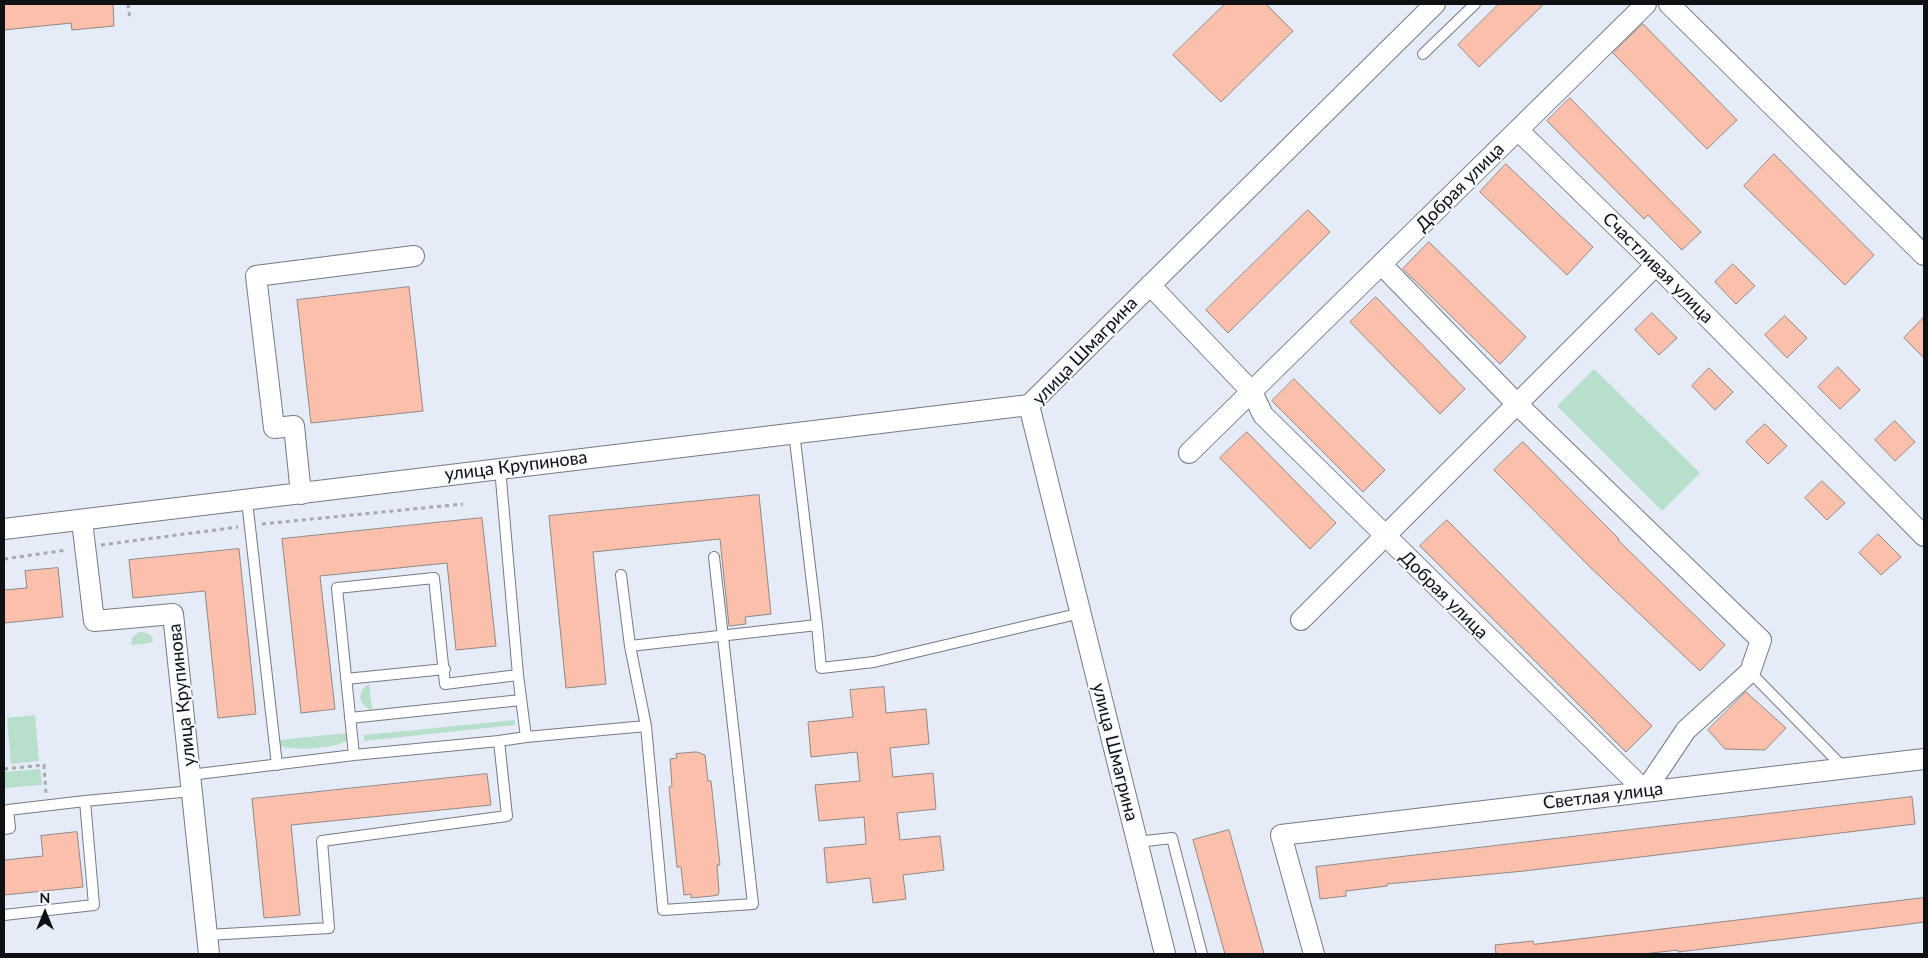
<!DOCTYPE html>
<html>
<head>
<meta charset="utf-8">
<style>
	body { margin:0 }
	#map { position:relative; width:1928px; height:958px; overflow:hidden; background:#e5ecf7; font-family:Lato,sans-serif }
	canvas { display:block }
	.frame { position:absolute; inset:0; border:5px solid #0e1013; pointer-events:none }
	.north { position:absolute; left:20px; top:888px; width:50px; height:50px; -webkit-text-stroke:4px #f6f9fd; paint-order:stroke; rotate:0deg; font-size:14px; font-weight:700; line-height:20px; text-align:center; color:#0e1013 }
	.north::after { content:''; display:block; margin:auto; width:18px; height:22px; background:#0e1013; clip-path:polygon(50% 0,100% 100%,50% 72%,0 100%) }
</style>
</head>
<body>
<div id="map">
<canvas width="1928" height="958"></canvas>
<div class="frame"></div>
<div class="north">N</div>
</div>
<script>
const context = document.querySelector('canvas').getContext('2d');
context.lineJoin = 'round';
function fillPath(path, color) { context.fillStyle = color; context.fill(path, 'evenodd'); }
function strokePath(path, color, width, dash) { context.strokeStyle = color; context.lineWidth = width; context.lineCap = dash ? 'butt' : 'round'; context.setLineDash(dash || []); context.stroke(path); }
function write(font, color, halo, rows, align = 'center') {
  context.font = font + ' Lato,sans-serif'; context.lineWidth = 4; context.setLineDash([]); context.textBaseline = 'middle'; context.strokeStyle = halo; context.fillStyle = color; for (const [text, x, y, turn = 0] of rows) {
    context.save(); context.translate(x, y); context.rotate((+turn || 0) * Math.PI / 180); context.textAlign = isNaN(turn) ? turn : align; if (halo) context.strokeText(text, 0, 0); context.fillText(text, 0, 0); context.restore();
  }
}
fillPath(new Path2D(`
	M 1594,369 L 1700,473 L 1662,511 L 1557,406 Z
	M 139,632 C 146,632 153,634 153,642 L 144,644 L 154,735 L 144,644 L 131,645 L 132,638 Z
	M 369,684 L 372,710 C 358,706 356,691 369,684 Z
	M 35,715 L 39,761 L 11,764 L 7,718 Z
	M 515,720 L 515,725 L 364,741 L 364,735 Z
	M 347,733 L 348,739 C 341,749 292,751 281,746 L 280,740 Z
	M 40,769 L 42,785 L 4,788 L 4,772 Z`), '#b8dfcb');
const building = new Path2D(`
	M 4,4 L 113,4 L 114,26 L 72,30 L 71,23 L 4,30 Z
	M 1225,4 L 1266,4 L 1293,31 L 1221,102 L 1173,55 Z
	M 1499,4 L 1544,4 L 1479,67 L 1458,45 Z
	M 1643,24 L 1737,120 L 1707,149 L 1613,53 Z
	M 1570,98 L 1701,232 L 1682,250 L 1648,215 L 1644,219 L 1547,121 Z
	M 1774,154 L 1874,255 L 1845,285 L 1744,186 Z
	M 1506,164 L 1593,247 L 1567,275 L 1480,192 Z
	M 1308,210 L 1330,232 L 1228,333 L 1206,310 Z
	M 1429,242 L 1526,337 L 1500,364 L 1403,269 Z
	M 1733,264 L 1755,286 L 1736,304 L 1715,282 Z
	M 409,287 L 423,411 L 311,423 L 297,300 Z
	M 1376,297 L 1465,389 L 1440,414 L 1350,322 Z
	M 1652,313 L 1677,338 L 1659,355 L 1635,330 Z
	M 1785,316 L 1807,338 L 1787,358 L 1765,335 Z
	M 1924,317 L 1924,358 L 1904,338 Z
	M 1838,367 L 1860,390 L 1840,409 L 1818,387 Z
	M 1709,368 L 1733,392 L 1715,410 L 1692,386 Z
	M 1294,379 L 1385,470 L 1363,492 L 1272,401 Z
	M 1895,421 L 1915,442 L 1895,461 L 1875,440 Z
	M 1765,424 L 1787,446 L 1768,464 L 1746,442 Z
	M 1247,432 L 1336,523 L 1310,549 L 1220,458 Z
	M 1523,442 L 1619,539 L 1618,540 L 1725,645 L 1700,671 L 1590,567 L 1494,470 Z
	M 1822,481 L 1845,503 L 1827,520 L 1805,498 Z
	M 759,495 L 771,614 L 745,617 L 746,624 L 729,626 L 720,539 L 593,552 L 606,684 L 566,688 L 549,516 Z
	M 482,518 L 496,646 L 456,650 L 447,563 L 320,576 L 335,709 L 301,713 L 282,539 Z
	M 1447,520 L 1652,726 L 1626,752 L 1420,546 Z
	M 1878,534 L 1901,557 L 1881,575 L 1859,553 Z
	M 239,549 L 256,714 L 218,718 L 205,591 L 133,598 L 129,560 Z
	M 58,568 L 63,617 L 4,623 L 4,590 L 27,588 L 25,571 Z
	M 884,687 L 886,713 L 926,709 L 929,744 L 890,748 L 893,777 L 933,773 L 936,809 L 897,813 L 900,840 L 940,836 L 944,870 L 903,875 L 906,899 L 873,903 L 870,878 L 827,883 L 824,848 L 866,844 L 864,817 L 819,821 L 815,785 L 860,781 L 857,752 L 811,757 L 808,722 L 853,717 L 850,690 Z
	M 1746,692 L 1786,728 L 1765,750 L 1725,749 L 1708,730 Z
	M 697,752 L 705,755 L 708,781 L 711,781 L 720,865 L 717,865 L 719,891 L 718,895 L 712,896 L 691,898 L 691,894 L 684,895 L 681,867 L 677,867 L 669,787 L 672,786 L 670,759 L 677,758 L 676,754 Z
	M 487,774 L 491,805 L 291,825 L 300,915 L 264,918 L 252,799 Z
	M 1912,797 L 1915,824 L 1524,871 L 1387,884 L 1387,886 L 1346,891 L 1346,896 L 1320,899 L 1316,867 Z
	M 1229,830 L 1264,954 L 1225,954 L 1193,840 Z
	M 77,832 L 83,887 L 4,895 L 4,860 L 43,856 L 41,836 Z
	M 1924,898 L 1924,922 L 1902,925 L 1678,952 L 1678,950 L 1643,954 L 1496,954 L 1495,945 L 1533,941 L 1534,944 Z`);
fillPath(building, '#fbc0ac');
strokePath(building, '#938783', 1);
const lane = new Path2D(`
	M 1423,54 L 1475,4
	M 247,501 L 277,765
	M 621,575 L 630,646
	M 817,625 L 821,668 L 874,662 L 1081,613
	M 1750,672 L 1844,768
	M 346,679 L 445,669
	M 350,718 L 521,700
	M 646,726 L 663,910 L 753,904 L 714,557
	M 526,737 L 646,726 L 630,646 L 817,625 L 794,432
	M 499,741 L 526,737 L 518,675 L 500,468
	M 354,755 L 337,588 L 434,578 L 445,684 L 518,675
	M 190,775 L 354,755 L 499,741 L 507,816 L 322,841 L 329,928 L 207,935
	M 4,829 L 10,828 L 8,810 L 85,801
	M 1137,842 L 1172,838 L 1202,954
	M 4,915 L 94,905 L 85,801 L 192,791`);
const street = new Path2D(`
	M 1669,4 L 1924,255
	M 1518,130 L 1656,265 L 1924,536
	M 1150,285 L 1252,392 L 1263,415 L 1645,791 L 1686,730 L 1750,672 L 1761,640 L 1518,405 L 1382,265
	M 1029,405 L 1435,4
	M 1029,405 L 1165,954
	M 1189,453 L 1646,4
	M 301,494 L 294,426 L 274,428 L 256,276 L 414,256
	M 82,521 L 94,621 L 173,614 L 209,954
	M 4,529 L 1029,405
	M 1301,620 L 1656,265
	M 1314,954 L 1281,835 L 1924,759`);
strokePath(lane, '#757b84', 12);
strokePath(street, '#757b84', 22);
strokePath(new Path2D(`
	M 128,4 L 130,20
	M 262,524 L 463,504
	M 101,545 L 238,527
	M 4,559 L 67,550
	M 4,769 L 44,765 L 46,794`), '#a4a9b2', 3, [4, 4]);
strokePath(lane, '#fff', 10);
strokePath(street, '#fff', 20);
write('18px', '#0e1013', '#f6f9fd', [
	["Добрая улица",1460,187,-45],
	["Счастливая улица",1658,268,45],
	["улица Шмагрина",1085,351,-46],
	["улица Крупинова",516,466,-7],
	["Добрая улица",1444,595,45],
	["улица Крупинова",182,695,-96],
	["улица Шмагрина",1115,752,76],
	["Светлая улица",1603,796,-7]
]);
</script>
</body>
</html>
